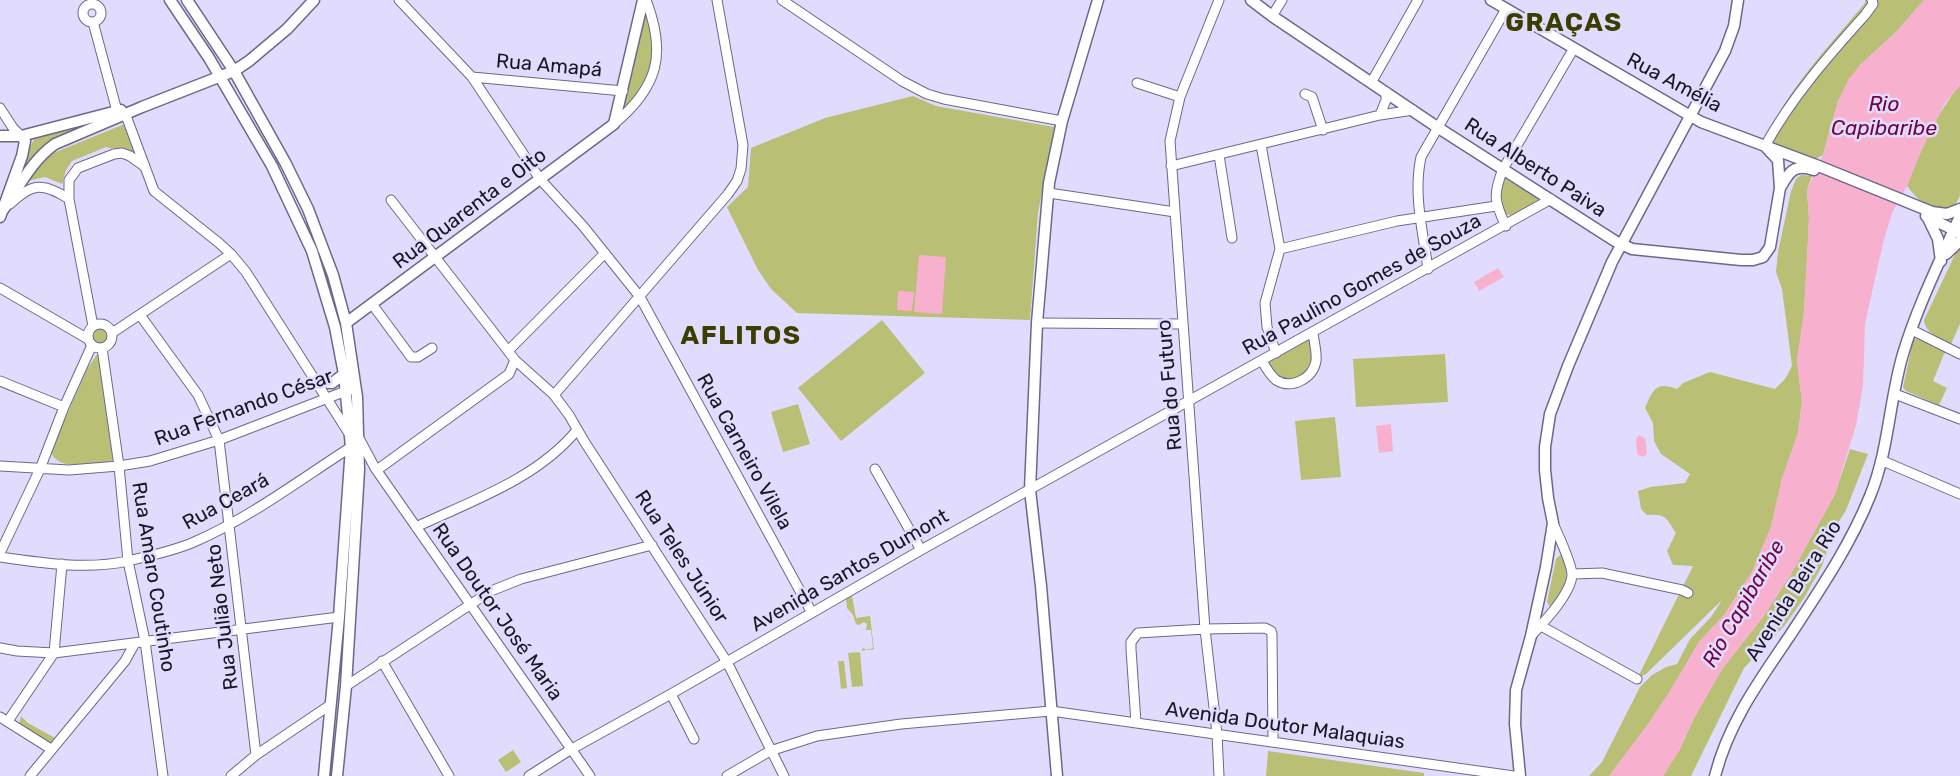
<!DOCTYPE html>
<html>
<head>
<meta charset="utf-8">
<style>
	body { margin:0 }
	canvas { display:block; background:#e1dcfd }
</style>
</head>
<body>
<canvas width="1960" height="776"></canvas>
<script>
const context = document.querySelector('canvas').getContext('2d');
context.lineJoin = 'round';
function fillPath(path, color) { context.fillStyle = color; context.fill(path, 'evenodd'); }
function strokePath(path, color, width, dash) { context.strokeStyle = color; context.lineWidth = width; context.lineCap = dash ? 'butt' : 'round'; context.setLineDash(dash || []); context.stroke(path); }
function write(font, color, halo, rows, align = 'center') {
  context.font = font + ' Rubik,sans-serif'; context.lineWidth = 5; context.setLineDash([]); context.textBaseline = 'middle'; context.strokeStyle = halo; context.fillStyle = color; for (const [text, x, y, turn = 0] of rows) {
    context.save(); context.translate(x, y); context.rotate((+turn || 0) * Math.PI / 180); context.textAlign = isNaN(turn) ? turn : align; if (halo) context.strokeText(text, 0, 0); context.fillText(text, 0, 0); context.restore();
  }
}
fillPath(new Path2D(`
	M 1865,0 L 1924,0 L 1896,32 L 1860,65 L 1838,101 L 1823,155 L 1816,159 L 1768,141 L 1766,138 C 1789,87 1830,45 1865,3 Z
	M 645,8 L 655,37 L 649,79 L 627,105 L 625,105 L 625,98 Z
	M 1960,85 L 1960,196 L 1954,207 C 1933,212 1920,204 1907,186 C 1921,150 1935,115 1960,85 Z
	M 913,96 L 936,106 L 1054,127 L 1038,213 L 1030,320 L 797,313 L 771,289 L 758,270 L 727,207 L 748,187 L 751,148 L 825,118 Z
	M 123,112 L 60,137 L 20,174 L 29,148 L 37,135 Z
	M 127,123 L 139,156 C 126,146 119,151 106,147 L 72,161 L 66,170 L 62,184 L 45,177 L 27,181 L 40,161 L 51,154 Z
	M 1801,175 L 1812,176 L 1807,190 L 1809,218 L 1808,240 L 1804,313 L 1797,360 L 1802,402 L 1798,433 L 1782,479 L 1771,527 L 1752,572 L 1724,615 L 1699,642 L 1672,688 L 1649,723 L 1609,776 L 1589,776 L 1602,762 L 1640,687 L 1652,675 L 1666,667 L 1677,664 L 1690,639 L 1711,617 L 1722,600 L 1646,674 L 1637,679 L 1693,566 L 1673,565 L 1667,551 L 1676,533 C 1667,519 1666,513 1647,515 L 1641,509 L 1638,491 L 1651,487 L 1685,483 L 1690,474 L 1661,454 L 1654,441 L 1653,423 L 1645,408 C 1653,389 1656,381 1677,389 L 1683,383 L 1710,372 L 1775,389 L 1785,379 L 1792,366 L 1782,289 L 1776,272 L 1778,252 L 1791,191 L 1796,179 Z
	M 1504,178 L 1538,199 L 1538,202 L 1513,216 L 1506,214 L 1498,202 Z
	M 1960,244 L 1960,324 L 1951,344 C 1940,338 1926,335 1924,320 Z
	M 882,320 L 925,373 L 841,441 L 798,388 Z
	M88 336a12 12 0 1 1 24 0a12 12 0 1 1-24 0Z
	M 1918,337 L 1950,351 L 1944,354 L 1933,381 L 1947,388 L 1939,405 L 1906,391 L 1903,387 L 1913,341 Z
	M 1307,339 L 1310,341 L 1312,359 L 1303,376 C 1285,383 1278,379 1268,363 L 1269,361 Z
	M 98,353 L 113,460 C 103,465 70,467 60,462 C 55,459 52,456 51,451 L 87,369 Z
	M 1445,354 L 1448,402 L 1356,407 L 1353,359 Z
	M 798,404 L 810,444 L 783,452 L 771,412 Z
	M 1335,417 L 1341,477 L 1301,480 L 1295,421 Z
	M 1850,449 L 1868,454 L 1846,510 L 1827,541 L 1827,551 L 1822,566 L 1804,598 L 1785,625 L 1744,668 L 1691,776 L 1663,776 L 1680,749 L 1693,720 L 1722,669 L 1763,617 L 1791,574 L 1835,494 Z
	M 1561,554 C 1573,570 1564,595 1550,607 L 1547,602 L 1556,559 Z
	M 852,596 L 856,618 L 870,616 L 874,649 L 861,651 L 864,647 L 865,650 L 873,648 L 871,630 L 866,630 L 867,624 L 864,622 L 859,625 L 856,624 L 853,615 L 847,608 L 846,599 Z
	M 860,652 L 863,686 L 852,687 L 848,653 Z
	M 838,661 L 844,661 L 847,688 L 841,689 Z
	M 21,716 L 28,723 L 57,739 L 52,744 L 51,744 L 19,724 Z
	M 513,750 L 521,762 L 506,772 L 498,760 Z
	M 1268,751 L 1424,773 L 1424,776 L 1266,776 Z`), '#b9bf74');
fillPath(new Path2D(`
	M 1924,0 L 1960,0 L 1960,85 L 1945,103 L 1922,149 L 1907,186 L 1892,213 L 1883,243 L 1865,324 L 1863,385 L 1856,425 L 1835,494 L 1791,574 L 1763,617 L 1722,669 L 1693,720 L 1680,749 L 1663,776 L 1609,776 L 1649,723 L 1672,688 L 1699,642 L 1724,615 L 1752,572 L 1771,527 L 1782,479 L 1798,433 L 1802,402 L 1797,360 L 1804,313 L 1808,240 L 1809,218 L 1807,190 L 1823,155 L 1838,101 L 1848,80 L 1860,65 L 1896,32 Z
	M 919,255 L 946,257 L 942,314 L 914,312 Z
	M 1498,268 L 1504,277 L 1479,291 L 1474,282 Z
	M 898,291 L 914,292 L 912,311 L 897,310 Z
	M 1391,424 L 1393,451 L 1379,453 L 1376,426 Z
	M 1639,435 L 1645,438 L 1647,454 L 1643,457 L 1637,454 L 1636,439 Z`), '#f8b0cf');
const minor = new Path2D(`
	M 399,0 L 472,77 L 540,179 L 583,226 L 640,297 L 812,613
	M 782,0 L 902,81 L 927,94 L 944,99 L 1062,121
	M 1219,0 L 1180,97 L 1170,141 L 1205,629 L 1217,734 L 1219,776
	M83 13a9 9 0 1 1 18 0a9 9 0 1 1-18 0Z
	M 1272,16 L 1282,0
	M 93,22 L 117,111
	M 472,77 L 623,91
	M 1137,83 L 1180,97
	M 1371,83 L 1418,0
	M 1305,94 L 1312,97 L 1323,130
	M 0,108 L 13,128 L 21,136
	M 125,113 L 154,191 L 219,243 L 231,254 L 246,272 L 350,435
	M 1380,115 L 1386,100 L 1386,92
	M 614,124 C 658,87 667,54 646,0
	M 1261,145 L 1280,249 L 1265,303 L 1267,327 L 1276,353
	M 1765,146 C 1792,97 1828,56 1865,15 L 1873,4 L 1872,0
	M 1219,155 L 1232,238
	M 1171,166 L 1380,115 L 1413,110
	M 1049,193 L 1175,212
	M 391,200 L 515,360 L 554,395 L 569,415 L 584,441 L 727,662 L 784,776
	M 10,204 C 32,183 43,182 69,199
	M 1506,226 C 1494,202 1493,194 1503,169 L 1574,48
	M 1280,249 L 1397,221 L 1496,206
	M 1428,269 C 1423,232 1413,194 1421,157 L 1506,9
	M 0,288 L 88,339
	M 372,304 L 411,357 L 418,357 L 432,348
	M 140,315 L 198,395 L 219,440 L 256,755
	M 1037,323 L 1183,324
	M88 336a12 12 0 1 1 24 0a12 12 0 1 1-24 0Z
	M 93,326 L 69,199 L 69,180 L 78,168 L 114,154 L 122,153 L 130,156 L 144,166
	M 1912,330 L 1960,354
	M 112,333 L 231,254
	M 102,348 L 119,466 L 128,561 L 145,641 L 163,776
	M 508,351 L 605,253
	M 1262,361 C 1266,368 1270,375 1276,380 C 1292,390 1313,378 1316,361 C 1317,352 1314,342 1313,333
	M 0,381 L 64,407
	M 1895,394 L 1960,419
	M 554,395 L 728,194 L 737,181 L 741,169 L 743,145 L 717,0
	M 359,438 L 375,468 L 590,776
	M 1883,461 L 1960,494
	M 0,466 L 69,470 L 119,466 L 150,461 L 219,440 L 351,389
	M 875,469 L 921,550
	M 377,470 L 509,374 L 515,360
	M 416,527 C 471,501 537,479 577,430
	M 0,553 L 40,469 L 64,407 L 92,345
	M 0,557 C 41,563 87,570 128,561 C 149,556 174,551 194,542 C 248,519 301,479 351,447
	M 1572,574 L 1602,573 L 1682,590 L 1688,593
	M 1541,626 L 1637,679
	M 1531,636 C 1543,623 1571,594 1572,575 C 1572,563 1558,535 1553,523
	M 0,648 L 17,651 L 54,653 L 339,617
	M 382,661 L 449,776
	M 346,686 L 491,591 L 521,579 L 652,545
	M 671,694 L 694,739
	M 0,717 L 51,749
	M 8,721 L 54,653 L 62,564
	M 1136,723 L 1131,649 L 1131,642 L 1138,633 L 1205,629 L 1265,628 L 1271,631 L 1272,634 L 1273,741
	M 30,776 L 125,661 L 135,643
	M 231,776 L 256,755 L 330,705
	M 529,776 L 570,750 L 671,694 L 921,550 L 1551,199
	M 727,776 L 770,751 L 817,736 L 901,724 L 1051,711 L 1514,776`);
const major = new Path2D(`
	M 170,0 L 209,58 L 272,166 L 312,251 L 335,327 L 344,374 L 351,447 L 339,617 L 324,776
	M 187,0 L 234,71 L 286,164 L 308,209 L 333,275 L 346,323 L 357,397 L 359,470 L 346,686 L 337,776
	M 1251,0 L 1272,16 L 1437,127 L 1615,241 L 1632,249 L 1741,260 L 1753,260 L 1763,257 L 1770,247 L 1780,188 L 1778,160 L 1765,146
	M 1491,0 L 1701,122 L 1816,165 L 1932,212 L 1947,214 L 1960,209
	M 0,136 L 21,136 L 121,110
	M 1780,188 C 1789,172 1794,163 1814,170
	M 3,210 C 19,187 32,160 55,144 L 142,107 L 234,71 L 249,61 L 287,29 L 314,0
	M 1926,216 L 1960,233
	M 1927,216 L 1938,239 L 1941,261
	M 0,217 L 22,156 L 25,141 L 21,136
	M 1946,254 L 1960,241
	M 346,323 L 614,124 L 643,0
	M 317,382 L 332,383 L 344,374
	M 1057,776 L 1041,586 L 1030,490 L 1037,323 L 1049,183 L 1062,121 L 1098,0
	M 1520,776 L 1515,724 L 1516,690 L 1531,636 L 1546,567 L 1553,523 L 1548,498 L 1545,470 L 1545,447 L 1550,414 L 1568,366 L 1612,262 L 1725,51 L 1734,26 L 1738,0
	M 1715,776 C 1728,724 1759,681 1789,637 C 1819,591 1850,546 1870,496 C 1889,450 1889,401 1903,354 C 1917,307 1940,261 1960,216`);
strokePath(minor, '#6d678c', 11);
strokePath(major, '#6d678c', 13);
strokePath(minor, '#fff', 9);
strokePath(major, '#fff', 10);
write('20px', '#181524', '#e1dcfd', [
	["Rua Amapá",549,66,5],
	["Rua Amélia",1674,83,28],
	["Rua Alberto Paiva",1535,168,33],
	["Rua Quarenta e Oito",470,209,-37],
	["Rua Paulino Gomes de Souza",1362,285,-29],
	["Rua do Futuro",1170,385,-95],
	["Rua Fernando César",244,408,-20],
	["Rua Carneiro Vilela",744,452,61],
	["Rua Ceará",226,502,-29],
	["Rua Teles Júnior",681,557,57],
	["Avenida Santos Dumont",850,571,-30],
	["Rua Amaro Coutinho",153,577,81],
	["Avenida Beira Rio",1794,591,-58],
	["Rua Doutor José Maria",497,612,55],
	["Rua Julião Neto",223,617,-97],
	["Avenida Doutor Malaquias",1285,726,8]
]);
write('italic 21px', '#6f0344', '#e1dcfd', [
	["Rio",1884,105],
	["Capibaribe",1884,129],
	["Rio Capibaribe",1744,604,-60]
]);
context.letterSpacing = '1.5px';
write('bold 26px', '#3c3e00', '#e1dcfd', [
	["GRAÇAS",1564,23],
	["AFLITOS",741,336]
]);
context.letterSpacing = '0px';
</script>
</body>
</html>
